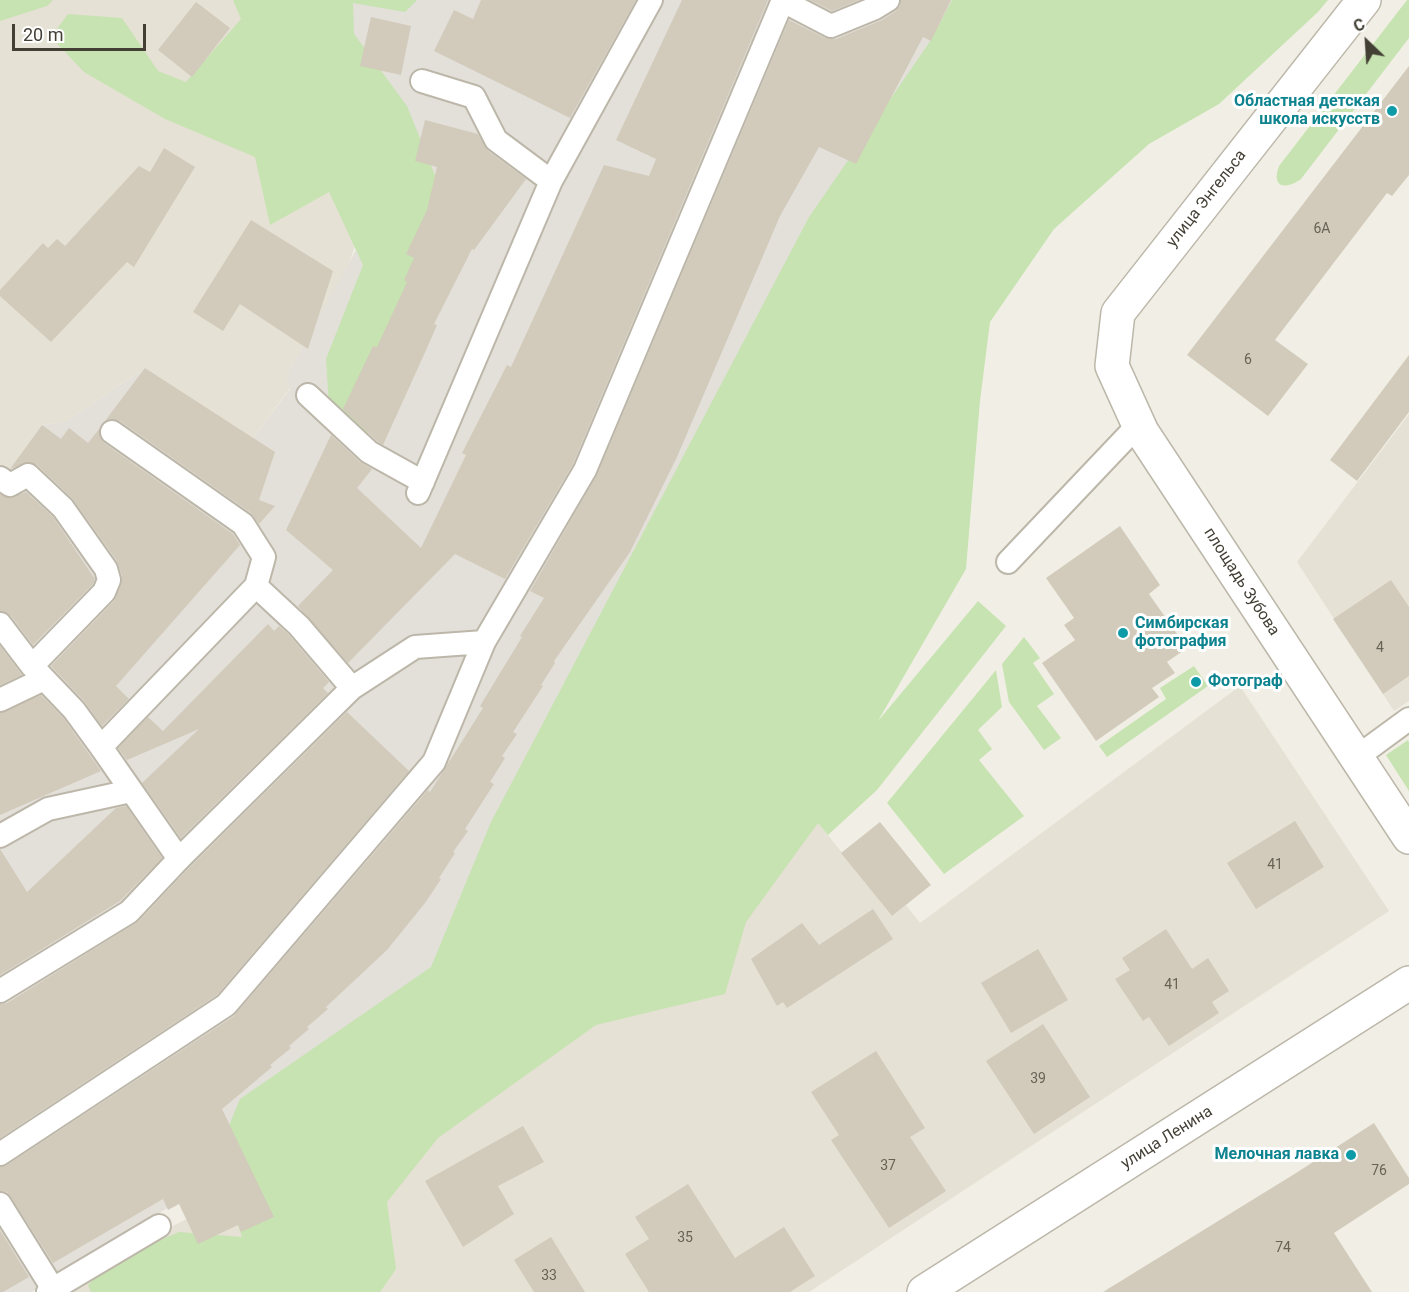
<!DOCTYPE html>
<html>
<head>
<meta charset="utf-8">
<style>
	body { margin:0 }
	#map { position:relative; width:1409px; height:1292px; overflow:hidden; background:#f1efe5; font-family:Roboto,sans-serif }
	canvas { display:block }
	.north { position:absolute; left:1337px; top:12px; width:60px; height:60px; -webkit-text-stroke:4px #fff; paint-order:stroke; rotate:335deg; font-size:16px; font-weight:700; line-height:24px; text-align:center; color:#433f35 }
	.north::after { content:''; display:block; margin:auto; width:21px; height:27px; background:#433f35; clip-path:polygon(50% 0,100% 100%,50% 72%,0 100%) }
	.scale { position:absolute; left:12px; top:24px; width:134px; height:27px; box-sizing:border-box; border:3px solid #433f35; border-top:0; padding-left:8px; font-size:18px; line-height:21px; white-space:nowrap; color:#433f35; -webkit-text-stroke:4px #fff; paint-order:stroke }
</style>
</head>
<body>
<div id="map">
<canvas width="1409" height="1292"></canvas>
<div class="north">С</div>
<div class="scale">20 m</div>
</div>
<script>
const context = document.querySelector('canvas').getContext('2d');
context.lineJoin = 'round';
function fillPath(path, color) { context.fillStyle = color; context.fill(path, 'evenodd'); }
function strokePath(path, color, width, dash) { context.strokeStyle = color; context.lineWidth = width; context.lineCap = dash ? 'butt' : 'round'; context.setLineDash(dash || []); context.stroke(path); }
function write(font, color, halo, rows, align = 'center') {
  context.font = font + ' Roboto,sans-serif'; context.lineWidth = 6; context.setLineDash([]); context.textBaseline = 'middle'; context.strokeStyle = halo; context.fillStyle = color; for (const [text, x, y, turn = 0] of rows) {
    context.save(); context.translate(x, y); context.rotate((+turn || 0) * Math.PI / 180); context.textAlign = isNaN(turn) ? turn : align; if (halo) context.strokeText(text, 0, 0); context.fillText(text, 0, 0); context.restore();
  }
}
fillPath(new Path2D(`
	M 0,0 L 278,0 L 209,128 L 366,212 L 348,267 L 286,377 L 290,388 L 253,438 L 145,368 L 65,422 L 42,425 L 8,472 L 0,467 Z
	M 1409,414 L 1409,701 L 1394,711 L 1297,562 Z
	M 1240,686 L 1389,911 L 809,1292 L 45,1292 L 419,1099 L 805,806 L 892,916 L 906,905 L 920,923 Z`), '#e5e1d4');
fillPath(new Path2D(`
	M 338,0 L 1004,0 L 486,1010 L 32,1292 L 0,1292 L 0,467 L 8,472 L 42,425 L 65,422 L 145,368 L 253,438 L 290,389 L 286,377 L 405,161 Z`), '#e3e0da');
fillPath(new Path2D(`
	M 0,0 L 53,0 L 47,6 L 0,21 Z
	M 233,0 L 417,0 L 405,12 L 353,3 L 354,34 L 407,106 L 447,205 L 403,373 L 358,449 L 330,422 L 326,359 L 363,265 L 329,192 L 270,225 L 255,157 L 165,119 L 84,72 L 51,37 L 68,14 L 122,18 L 158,71 L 186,82 L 241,19 Z
	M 952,0 L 1328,0 L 1318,12 L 1219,104 L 1149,144 L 1054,229 L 990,322 L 980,401 L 966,569 L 878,721 L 978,601 L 1006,626 L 877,790 L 828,835 L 818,823 L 746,922 L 725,994 L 596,1025 L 438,1138 L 387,1202 L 396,1269 L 380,1292 L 91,1292 L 88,1285 L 112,1261 L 179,1232 L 242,1237 L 216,1157 L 240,1099 L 431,967 L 491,822 L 809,217 L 931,40 Z
	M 1407,0 L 1409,0 L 1409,38 L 1301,179 C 1286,190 1271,188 1279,166 Z
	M 1024,637 L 1040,658 L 1033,663 L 1054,694 L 1037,706 L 1061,738 L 1044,750 L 1009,702 L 1002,664 Z
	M 1194,666 L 1208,686 L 1107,757 L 1099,746 L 1166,699 L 1160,688 Z
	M 996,670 L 1002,707 L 978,730 L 992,749 L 979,760 L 1024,816 L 944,874 L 887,803 Z
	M 1408,740 L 1409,742 L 1409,791 L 1386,755 Z`), '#c7e3b1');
fillPath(new Path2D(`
	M 481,0 L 636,0 L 570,118 L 434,51 L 454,10 L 473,19 Z
	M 682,0 L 768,0 L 573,464 L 505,579 L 455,554 L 348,663 L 298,606 L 333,570 L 286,530 L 331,435 L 360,462 L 372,469 L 357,488 L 421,548 L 466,455 L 462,453 L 507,365 L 511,367 L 604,165 L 649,176 L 656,159 L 616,140 Z
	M 810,0 L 859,0 L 832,11 Z
	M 901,0 L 951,0 L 931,41 L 923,37 L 856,164 L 819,147 L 780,216 L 677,457 L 630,552 L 554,661 L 555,663 L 541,685 L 543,686 L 513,732 L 517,734 L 502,756 L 505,758 L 490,782 L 494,784 L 465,829 L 468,831 L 453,852 L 455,853 L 439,878 L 441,879 L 425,903 L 387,950 L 326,1007 L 328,1009 L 307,1027 L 309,1029 L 289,1046 L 291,1048 L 270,1065 L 272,1067 L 222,1109 L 274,1217 L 241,1232 L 238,1225 L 198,1244 L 179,1204 L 168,1210 L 163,1199 L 53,1263 L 11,1197 L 7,1192 L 0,1191 L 0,1167 L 7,1165 L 234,1016 L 428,790 L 430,792 L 483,708 L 480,706 L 522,637 L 520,636 L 544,598 L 530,591 L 597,475 L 789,20 L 825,38 L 836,39 L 882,20 L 896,11 L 900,6 Z
	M 196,2 L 230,28 L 192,77 L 158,50 Z
	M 371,17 L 411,26 L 401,75 L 360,66 Z
	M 1409,66 L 1409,175 L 1392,196 L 1387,193 L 1275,340 L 1308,364 L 1268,416 L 1187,355 Z
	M 425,120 L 478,134 L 488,151 L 526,179 L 474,250 L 472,249 L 434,324 L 437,325 L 427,348 L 383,445 L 377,441 L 343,409 L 373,346 L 377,347 L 407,282 L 404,280 L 414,258 L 406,254 L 427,210 L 437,167 L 415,161 Z
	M 164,148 L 195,167 L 134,267 L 127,262 L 51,342 L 0,296 L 0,290 L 43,243 L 48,248 L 57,239 L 65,246 L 139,166 L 150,172 Z
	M 251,220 L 333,271 L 308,349 L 240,304 L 223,331 L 193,312 Z
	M 1409,355 L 1409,412 L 1357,481 L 1330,460 Z
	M 145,368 L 275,452 L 259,500 L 275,506 L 259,524 L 251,513 L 120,421 L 113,419 L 105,421 Z
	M 42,425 L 61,439 L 69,428 L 88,443 L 100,428 L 100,437 L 104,443 L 233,534 L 240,545 L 116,686 L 129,699 L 102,726 L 84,701 L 51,666 L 114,601 L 121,585 L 122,576 L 117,561 L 72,498 L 37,465 L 29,462 L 10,469 Z
	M 26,492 L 53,517 L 95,579 L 93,584 L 33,645 L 11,616 L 0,611 L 0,494 L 10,498 Z
	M 1120,526 L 1160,585 L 1149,594 L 1187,648 L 1167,662 L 1175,673 L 1152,688 L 1159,697 L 1096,741 L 1042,663 L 1075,640 L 1064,625 L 1074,618 L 1046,578 Z
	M 1391,580 L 1409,607 L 1409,676 L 1383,694 L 1333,619 Z
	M 268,624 L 274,631 L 279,626 L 289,635 L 329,682 L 323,688 L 328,693 L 181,838 L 142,783 L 199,729 L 127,760 L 118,748 L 148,717 L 163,731 Z
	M 0,646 L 22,675 L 0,685 Z
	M 41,695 L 64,719 L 101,771 L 0,815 L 0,713 Z
	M 347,712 L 409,771 L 217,995 L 0,1138 L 0,1004 L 7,1003 L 139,921 L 189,868 Z
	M 126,806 L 162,858 L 120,901 L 0,975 L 0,849 L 27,892 L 116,808 Z
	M 1295,821 L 1324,867 L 1256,909 L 1227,863 Z
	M 880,822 L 931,885 L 892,916 L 841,853 Z
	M 873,909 L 893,939 L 787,1008 L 783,1002 L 777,1006 L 751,959 L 802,923 L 819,945 Z
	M 1166,929 L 1192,969 L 1208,958 L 1229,991 L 1212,1002 L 1219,1013 L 1169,1046 L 1149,1017 L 1143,1021 L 1115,979 L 1130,970 L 1122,958 Z
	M 1038,949 L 1068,1000 L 1011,1033 L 981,983 Z
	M 1043,1024 L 1090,1097 L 1034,1134 L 986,1061 Z
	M 876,1051 L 925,1128 L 910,1137 L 946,1191 L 889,1228 L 831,1140 L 839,1135 L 811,1092 Z
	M 1374,1123 L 1409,1178 L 1409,1184 L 1334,1233 L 1372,1292 L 1103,1292 L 1296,1173 Z
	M 523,1126 L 544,1162 L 498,1186 L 514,1214 L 463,1247 L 425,1181 Z
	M 688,1184 L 735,1258 L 784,1227 L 815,1276 L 790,1292 L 649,1292 L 625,1254 L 649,1239 L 635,1217 Z
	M 0,1230 L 29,1277 L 3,1292 L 0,1292 Z
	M 551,1237 L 585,1292 L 534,1292 L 514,1260 Z`), '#d2cbbb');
const service = new Path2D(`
	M 783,1 L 831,26 L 875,8 L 888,0
	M 551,181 L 651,0
	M 308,395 L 369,452 L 423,482
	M 0,478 L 10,485 L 28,475 L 63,508 L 106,569 L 109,580 L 104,592 L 32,666
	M 418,493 L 551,181 L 496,140 L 474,97 L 422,81
	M 1008,562 L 1138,425
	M 256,586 L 299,626 L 352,688
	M 0,624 L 32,666 L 74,710 L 101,747 L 256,586 L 264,557 L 243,524 L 112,432
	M 0,700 L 44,679
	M 101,747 L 179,859
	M 1357,757 L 1409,719
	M 0,836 L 48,809 L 131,791
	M 0,991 L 129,912 L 179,859 L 352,688 L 415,647 L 484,642 L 585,470 L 783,0
	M 0,1154 L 226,1005 L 434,762 L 484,642
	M 0,1204 L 53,1289
	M 48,1292 L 159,1226`);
const minor = new Path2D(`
	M 1364,0 L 1118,313 L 1112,366 L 1142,432 L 1409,837
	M 924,1292 L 1409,983`);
strokePath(service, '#bcb7a9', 26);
strokePath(minor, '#bcb7a9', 36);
strokePath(service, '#fff', 22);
strokePath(minor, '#fff', 33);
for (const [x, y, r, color] of [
	[1392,111,6,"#0f9aa8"],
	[1123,633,6,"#0f9aa8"],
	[1196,682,6,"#0f9aa8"],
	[1351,1155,6,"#0f9aa8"]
]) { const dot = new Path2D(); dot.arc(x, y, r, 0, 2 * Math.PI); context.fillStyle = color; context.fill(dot); strokePath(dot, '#fff', 2); }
write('14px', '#676256', null, [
	["6А",1322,229],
	["6",1248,360],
	["4",1380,648],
	["41",1275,865],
	["41",1172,985],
	["39",1038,1079],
	["37",888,1166],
	["76",1379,1171],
	["35",685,1238],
	["74",1283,1248],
	["33",549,1276]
]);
write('bold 16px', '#0d838f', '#fff', [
	["Областная детская",1380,102],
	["школа искусств",1380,120],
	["Симбирская",1135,624,"left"],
	["фотография",1135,642,"left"],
	["Фотограф",1208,682,"left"],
	["Мелочная лавка",1339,1155]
], 'right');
write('16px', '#433f35', '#fff', [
	["улица Энгельса",1207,199,-52],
	["площадь Зубова",1241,582,57],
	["улица Ленина",1167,1138,-32]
]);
</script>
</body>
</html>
